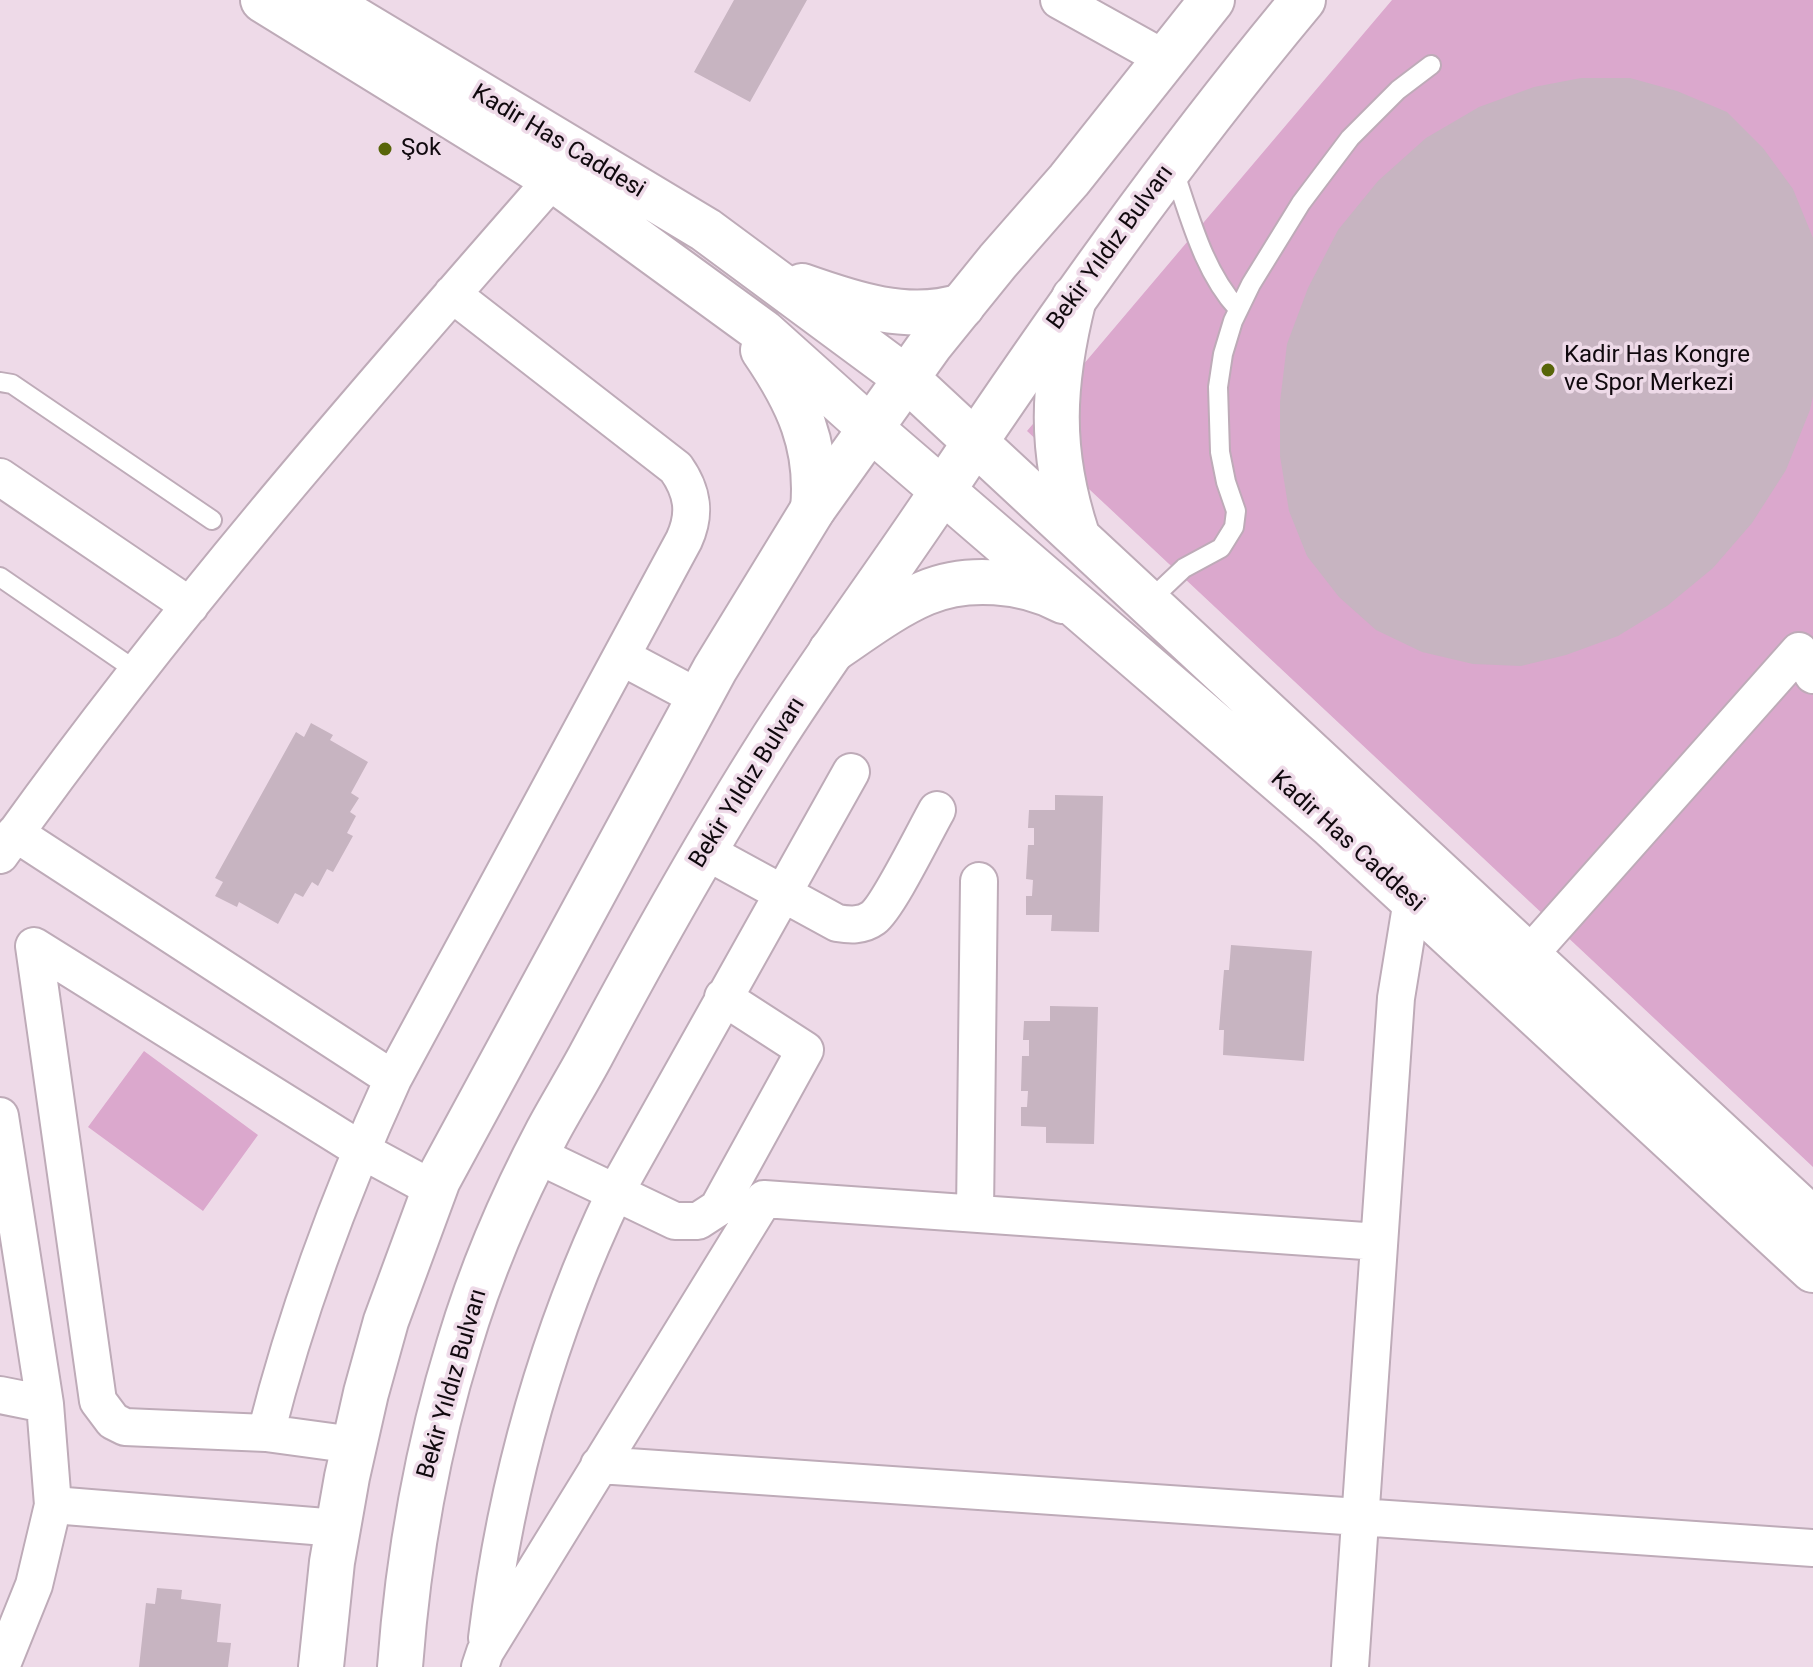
<!DOCTYPE html>
<html>
<head>
<meta charset="utf-8">
<style>
	body { margin:0 }
	canvas { display:block; background:#eedae8 }
</style>
</head>
<body>
<canvas width="1813" height="1667"></canvas>
<script>
const context = document.querySelector('canvas').getContext('2d');
context.lineJoin = 'round';
function fillPath(path, color) { context.fillStyle = color; context.fill(path, 'evenodd'); }
function strokePath(path, color, width, dash) { context.strokeStyle = color; context.lineWidth = width; context.lineCap = dash ? 'butt' : 'round'; context.setLineDash(dash || []); context.stroke(path); }
function write(font, color, halo, rows, align = 'center') {
  context.font = font + ' Roboto,sans-serif'; context.lineWidth = 7; context.setLineDash([]); context.textBaseline = 'middle'; context.strokeStyle = halo; context.fillStyle = color; for (const [text, x, y, turn = 0] of rows) {
    context.save(); context.translate(x, y); context.rotate((+turn || 0) * Math.PI / 180); context.textAlign = isNaN(turn) ? turn : align; if (halo) context.strokeText(text, 0, 0); context.fillText(text, 0, 0); context.restore();
  }
}
fillPath(new Path2D(`
	M 1392,0 L 1813,0 L 1813,1167 L 1027,431 Z
	M 144,1051 L 258,1135 L 203,1211 L 88,1127 Z`), '#dba8cd');
fillPath(new Path2D(`
	M 734,0 L 807,0 L 750,102 L 694,72 Z
	M 1581,78 L 1630,78 L 1677,91 L 1727,112 L 1763,148 L 1793,189 L 1813,238 L 1813,396 L 1810,410 L 1786,470 L 1752,523 L 1713,568 L 1667,606 L 1618,636 L 1566,655 L 1521,666 L 1473,664 L 1422,652 L 1376,630 L 1339,597 L 1307,556 L 1289,511 L 1280,456 L 1280,402 L 1287,344 L 1308,288 L 1338,230 L 1378,181 L 1426,138 L 1479,107 L 1534,87 Z
	M 311,723 L 333,735 L 330,740 L 368,762 L 351,793 L 359,798 L 350,812 L 356,816 L 347,833 L 353,836 L 333,872 L 327,869 L 318,886 L 312,882 L 303,897 L 295,893 L 278,924 L 239,902 L 237,907 L 215,896 L 223,882 L 215,878 L 296,732 L 304,737 Z
	M 1055,795 L 1103,796 L 1099,932 L 1051,931 L 1052,915 L 1026,915 L 1026,896 L 1032,896 L 1033,880 L 1026,879 L 1028,845 L 1034,845 L 1034,828 L 1028,828 L 1029,810 L 1055,810 Z
	M 1231,945 L 1312,951 L 1304,1061 L 1223,1055 L 1224,1030 L 1219,1030 L 1224,970 L 1229,970 Z
	M 1050,1006 L 1098,1007 L 1094,1144 L 1046,1143 L 1046,1127 L 1021,1126 L 1021,1107 L 1027,1107 L 1028,1091 L 1021,1091 L 1022,1056 L 1029,1056 L 1029,1040 L 1023,1040 L 1024,1021 L 1050,1021 Z
	M 157,1588 L 182,1590 L 181,1599 L 221,1604 L 217,1642 L 231,1643 L 228,1667 L 139,1667 L 146,1603 L 155,1604 Z`), '#c7b4c1');
const service = new Path2D(`
	M 1173,168 C 1190,217 1203,271 1238,309
	M 0,382 L 12,384 L 212,520
	M 0,577 L 138,672
	M 1148,602 L 1184,568 L 1221,548 L 1234,527 L 1236,511 L 1226,482 L 1220,452 L 1218,387 L 1223,354 L 1233,321 L 1251,284 L 1301,203 L 1350,138 L 1398,90 L 1431,65`);
const minor = new Path2D(`
	M 1059,0 L 1165,59
	M 0,477 L 190,606
	M 622,657 L 699,698
	M 15,833 L 393,1079 L 684,540 C 696,514 693,492 676,468 L 452,294
	M 705,851 L 837,923 C 850,925 862,926 873,918 C 888,907 925,831 937,810
	M 0,855 C 168,618 362,397 553,179
	M 1528,956 L 1799,651 L 1813,675
	M 0,1116 L 45,1404 L 53,1505 L 34,1585 L 1,1667
	M 537,1155 L 675,1221 L 698,1221 L 718,1208 L 805,1050 L 723,997
	M 975,1213 L 979,881
	M 0,1395 L 45,1404
	M 266,1433 L 125,1427 L 113,1421 L 98,1401 L 34,946 L 361,1150 L 435,1190
	M 354,1445 L 266,1433 C 297,1310 340,1195 393,1079
	M 599,1465 L 1813,1548
	M 53,1505 L 338,1528
	M 487,1638 C 506,1483 547,1335 615,1193 L 851,772
	M 480,1667 L 485,1652 L 764,1199 L 1379,1242
	M 1350,1667 L 1396,998 L 1412,900`);
const tertiary = new Path2D(`
	M 263,0 L 553,179 L 763,332 L 870,428 L 1331,825 L 1813,1270
	M 323,0 L 706,230 L 906,378 L 1813,1220
	M 802,286 C 853,304 908,323 962,306
	M 1074,298 C 1052,385 1049,450 1077,535
	M 763,350 C 798,401 819,446 813,509
	M 831,651 C 861,631 892,607 925,593 C 967,575 1024,580 1063,601`);
const primary = new Path2D(`
	M 321,1667 L 332,1562 L 347,1477 L 366,1393 L 386,1321 L 438,1180 L 715,669 L 813,509 L 930,345 L 998,261 L 1069,180 L 1212,0
	M 400,1667 C 408,1558 427,1449 459,1345 C 481,1271 512,1199 548,1131 C 562,1105 577,1081 591,1055 C 647,950 705,846 769,745 C 824,658 886,576 943,490 C 1056,321 1173,156 1303,0`);
strokePath(service, '#beabb8', 22);
strokePath(minor, '#beabb8', 40);
strokePath(tertiary, '#beabb8', 48);
strokePath(primary, '#beabb8', 48);
strokePath(service, '#fff', 18);
strokePath(minor, '#fff', 36);
strokePath(tertiary, '#fff', 44);
strokePath(primary, '#fff', 44);
for (const [x, y, r, color] of [
	[385,149,8,"#586509"],
	[1548,370,8,"#586509"]
]) { const dot = new Path2D(); dot.arc(x, y, r, 0, 2 * Math.PI); context.fillStyle = color; context.fill(dot); strokePath(dot, '#eedae8', 3); }
write('24px', '#10090e', '#eedae8', [
	["Kadir Has Caddesi",558,142,31],
	["Bekir Yıldız Bulvarı",1111,248,-54],
	["Bekir Yıldız Bulvarı",748,783,-58],
	["Kadir Has Caddesi",1347,842,42],
	["Bekir Yıldız Bulvarı",453,1384,-74]
]);
write('24px', '#10090e', '#eedae8', [
	["Şok",401,149],
	["Kadir Has Kongre",1564,356],
	["ve Spor Merkezi",1564,384]
], 'left');
</script>
</body>
</html>
